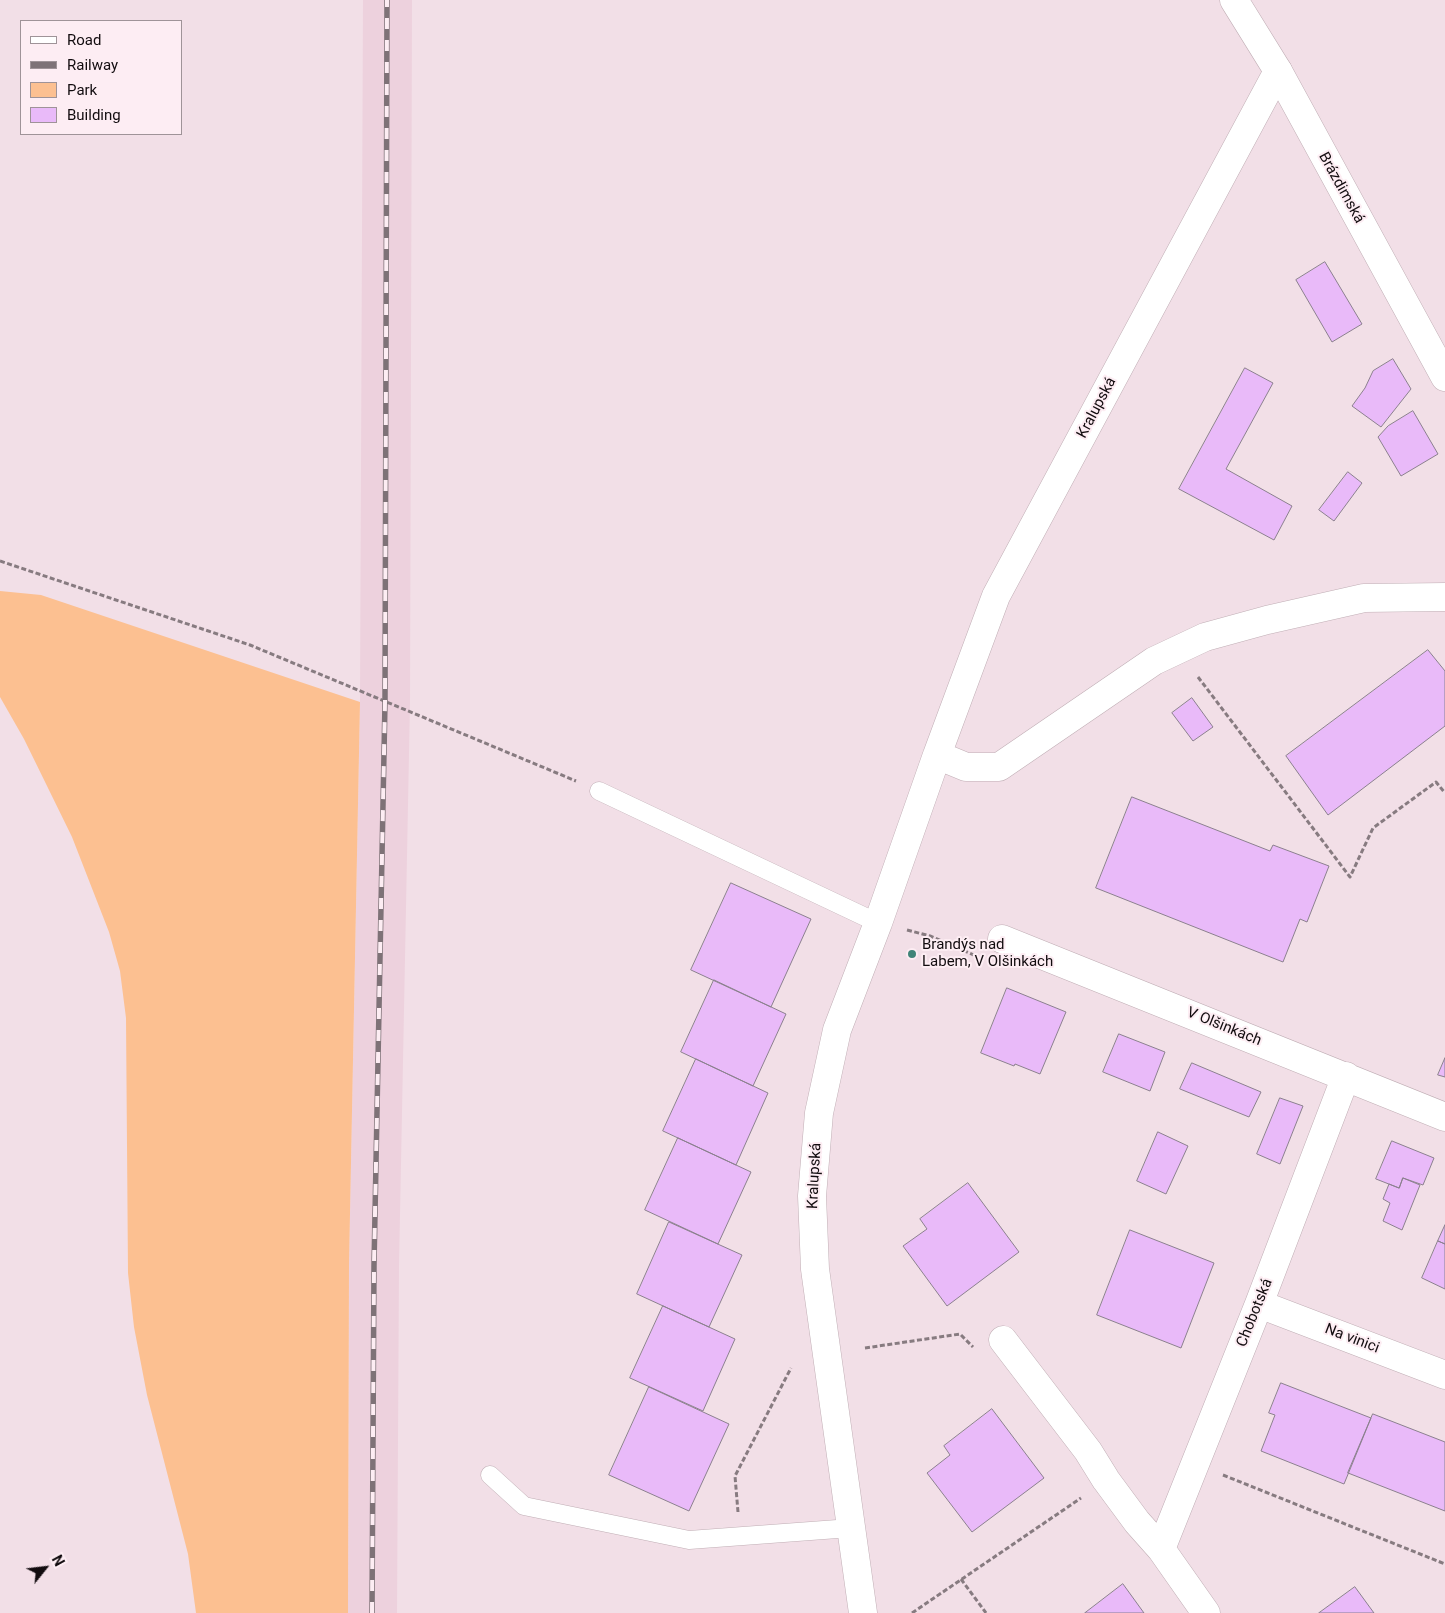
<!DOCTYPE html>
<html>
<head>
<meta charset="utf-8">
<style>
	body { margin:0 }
	#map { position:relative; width:1445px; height:1613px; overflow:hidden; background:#f2dfe7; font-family:Roboto,sans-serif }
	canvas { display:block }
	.legend { position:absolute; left:20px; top:20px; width:162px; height:115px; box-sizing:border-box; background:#fdedf3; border:1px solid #9f9398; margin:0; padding:6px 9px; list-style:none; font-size:15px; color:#120c0f }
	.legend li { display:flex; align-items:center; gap:10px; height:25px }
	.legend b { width:25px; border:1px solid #9f9398 }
	.north { position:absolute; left:20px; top:1543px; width:50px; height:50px; -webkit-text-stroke:4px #fdedf3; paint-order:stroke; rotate:61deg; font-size:14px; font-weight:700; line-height:20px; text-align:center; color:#120c0f }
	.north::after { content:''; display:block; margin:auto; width:18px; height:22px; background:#120c0f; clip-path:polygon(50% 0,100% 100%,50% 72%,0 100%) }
</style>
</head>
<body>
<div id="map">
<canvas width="1445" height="1613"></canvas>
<ul class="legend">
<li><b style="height:6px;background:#fff"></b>Road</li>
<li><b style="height:6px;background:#7e7277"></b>Railway</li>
<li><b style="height:14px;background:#fcc091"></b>Park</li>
<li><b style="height:14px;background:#e9baf9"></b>Building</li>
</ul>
<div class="north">N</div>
</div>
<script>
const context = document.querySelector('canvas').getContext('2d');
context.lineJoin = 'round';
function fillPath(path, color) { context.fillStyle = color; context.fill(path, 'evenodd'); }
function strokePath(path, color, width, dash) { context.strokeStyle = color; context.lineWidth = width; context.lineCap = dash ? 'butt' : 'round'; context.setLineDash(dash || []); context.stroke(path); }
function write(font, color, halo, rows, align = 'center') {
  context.font = font + ' Roboto,sans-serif'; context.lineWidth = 4; context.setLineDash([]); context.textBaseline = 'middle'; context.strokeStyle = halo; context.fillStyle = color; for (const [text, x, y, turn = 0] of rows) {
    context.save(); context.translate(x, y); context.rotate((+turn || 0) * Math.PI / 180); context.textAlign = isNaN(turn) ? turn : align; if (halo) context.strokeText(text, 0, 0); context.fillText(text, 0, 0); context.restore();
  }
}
fillPath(new Path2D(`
	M 363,0 L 412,0 L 410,702 L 399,1266 L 397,1613 L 348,1613 L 349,1265 L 360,702 Z`), '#edd1dd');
fillPath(new Path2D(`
	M 0,591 L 41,595 L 360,702 L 349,1265 L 348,1613 L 196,1613 L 188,1554 L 147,1395 L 134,1327 L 128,1273 L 126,1018 L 120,971 L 109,932 L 72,837 L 24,739 L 0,697 Z`), '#fcc091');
const building = new Path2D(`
	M 1325,262 L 1362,324 L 1332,342 L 1296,280 Z
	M 1393,359 L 1411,389 L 1381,427 L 1352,406 L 1365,388 L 1373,371 Z
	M 1245,368 L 1273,383 L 1226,469 L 1292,506 L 1274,540 L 1179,489 Z
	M 1413,411 L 1438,454 L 1401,476 L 1378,437 L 1388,426 Z
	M 1348,472 L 1362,483 L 1334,521 L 1319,510 Z
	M 1428,650 L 1445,671 L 1445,726 L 1328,815 L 1286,756 Z
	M 1192,698 L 1213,727 L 1193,741 L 1172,713 Z
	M 1132,797 L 1270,851 L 1273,845 L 1329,866 L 1307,922 L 1300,919 L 1283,962 L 1096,888 Z
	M 731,883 L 811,919 L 771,1007 L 691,970 Z
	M 714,980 L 786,1014 L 753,1086 L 681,1052 Z
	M 1007,988 L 1066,1012 L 1040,1074 L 1015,1064 L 1014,1066 L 981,1053 Z
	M 1119,1034 L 1165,1052 L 1150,1091 L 1103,1072 Z
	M 1445,1058 L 1445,1077 L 1438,1075 Z
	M 696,1059 L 768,1093 L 736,1165 L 663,1131 Z
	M 1192,1063 L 1261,1092 L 1249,1117 L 1180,1089 Z
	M 1280,1098 L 1303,1106 L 1280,1164 L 1257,1154 Z
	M 1158,1132 L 1188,1146 L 1166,1194 L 1137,1181 Z
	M 678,1138 L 751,1172 L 718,1244 L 645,1210 Z
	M 1392,1141 L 1434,1158 L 1423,1185 L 1403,1178 L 1399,1188 L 1376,1179 Z
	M 1403,1178 L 1420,1185 L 1402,1230 L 1383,1221 L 1390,1203 L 1383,1199 L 1389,1184 L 1399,1188 Z
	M 968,1183 L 1019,1252 L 947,1306 L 903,1246 L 927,1229 L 920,1219 Z
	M 669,1222 L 742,1255 L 709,1327 L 637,1294 Z
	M 1445,1225 L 1445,1244 L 1438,1241 Z
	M 1130,1230 L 1214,1263 L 1181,1348 L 1097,1315 Z
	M 1438,1241 L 1445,1244 L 1445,1289 L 1422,1278 Z
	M 663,1306 L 735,1339 L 703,1411 L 630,1378 Z
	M 1281,1383 L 1371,1418 L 1344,1484 L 1261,1451 L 1275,1415 L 1269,1413 Z
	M 649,1387 L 729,1424 L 689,1511 L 609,1475 Z
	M 992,1409 L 1044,1478 L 972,1532 L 927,1473 L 950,1455 L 944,1446 Z
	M 1373,1414 L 1445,1442 L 1445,1511 L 1348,1473 Z
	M 1123,1584 L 1144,1613 L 1085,1613 Z
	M 1355,1587 L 1374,1613 L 1319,1613 Z`);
fillPath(building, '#e9baf9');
strokePath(building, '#8b808e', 1);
const lane = new Path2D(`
	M 599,791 L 878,923
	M 490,1475 L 524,1506 L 689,1540 L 851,1528`);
const street = new Path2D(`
	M 937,755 L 996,596 L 1278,71
	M 1002,939 L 1445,1117
	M 1259,1304 L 1445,1375
	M 1003,1340 L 1088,1451 L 1106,1480 L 1137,1522 L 1161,1549 L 1206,1613
	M 1161,1549 L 1259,1304 L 1346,1076
	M 863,1613 L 815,1269 L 812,1196 L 819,1113 L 837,1030 L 878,923 L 937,755 L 966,767 L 999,767 L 1154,661 L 1205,637 L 1267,620 L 1364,598 L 1445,597`);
const secondary = new Path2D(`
	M 1234,0 L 1278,71 L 1445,377`);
strokePath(lane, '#c0aeb5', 19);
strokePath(street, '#c0aeb5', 29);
strokePath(secondary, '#c0aeb5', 29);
strokePath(new Path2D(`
	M 0,561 L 250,645 L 576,781
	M 1198,677 L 1350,877 L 1373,828 L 1436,782 L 1445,793
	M 907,930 L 930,936 L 976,956
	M 865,1348 L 960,1334 L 973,1347
	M 1223,1475 L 1445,1564
	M 738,1512 L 735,1476 L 791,1368
	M 961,1579 L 986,1613
	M 912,1613 L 1081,1498`), '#877b80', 3, [5, 2.5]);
strokePath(lane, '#fff', 18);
strokePath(street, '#fff', 28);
strokePath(secondary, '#fff', 28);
const rail = new Path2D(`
	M 372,1613 L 374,1265 L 385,702 L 387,0`);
strokePath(rail, '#7e7277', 5.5);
strokePath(rail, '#fdedf3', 4, [11]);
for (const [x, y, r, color] of [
	[912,954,5,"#408478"]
]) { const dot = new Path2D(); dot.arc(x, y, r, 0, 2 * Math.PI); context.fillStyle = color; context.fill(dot); strokePath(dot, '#fdedf3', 2); }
write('15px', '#120c0f', '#fdedf3', [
	["Brázdimská",1341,188,61],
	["Kralupská",1097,408,-62],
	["V Olšinkách",1224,1027,22],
	["Kralupská",815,1176,-87],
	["Chobotská",1255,1313,-68],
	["Na vinici",1352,1339,21]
]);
write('15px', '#120c0f', '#fdedf3', [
	["Brandýs nad",922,945],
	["Labem, V Olšinkách",922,962]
], 'left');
</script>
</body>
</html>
